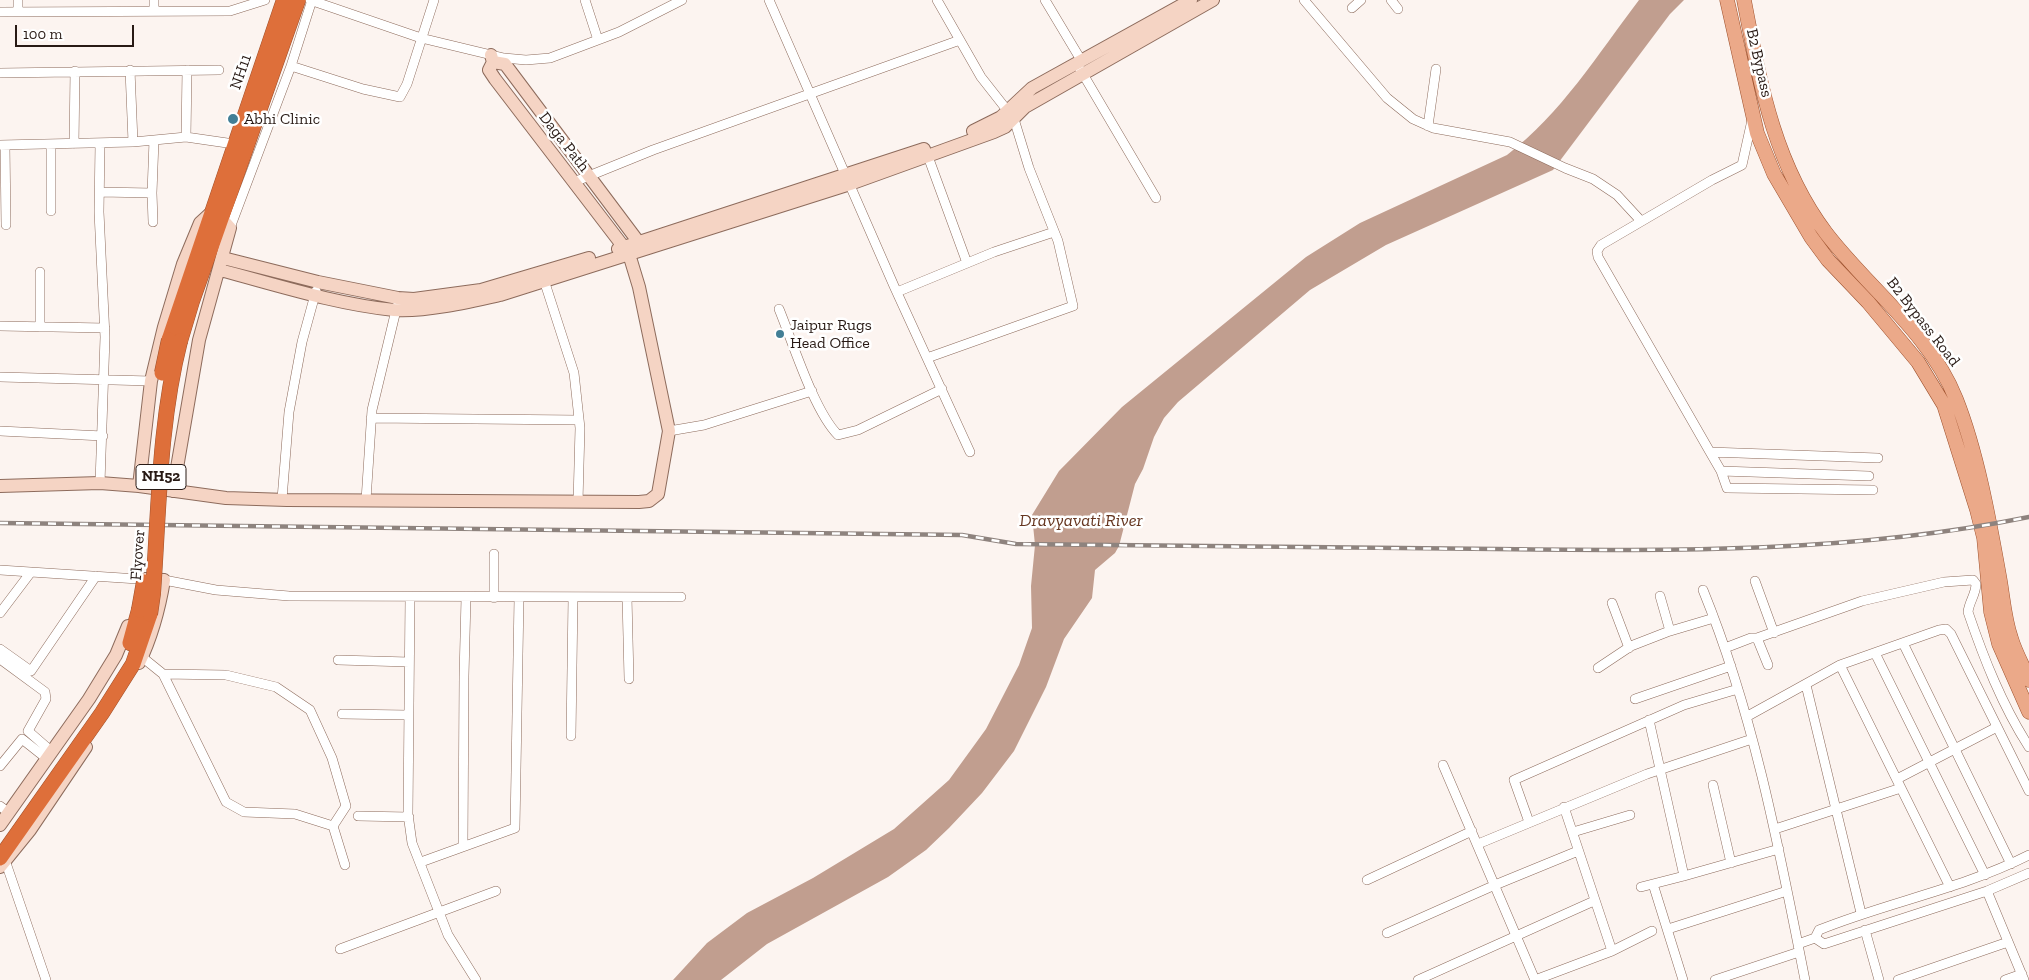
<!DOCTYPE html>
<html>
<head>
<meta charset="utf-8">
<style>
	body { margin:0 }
	#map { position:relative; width:2029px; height:980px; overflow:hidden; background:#fcf4f0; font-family:"Zilla Slab",serif }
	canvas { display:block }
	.scale { position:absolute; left:15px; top:25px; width:119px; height:22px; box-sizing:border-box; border:2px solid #281a15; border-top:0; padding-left:6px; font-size:15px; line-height:18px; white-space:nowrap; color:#281a15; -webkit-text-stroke:4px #fff; paint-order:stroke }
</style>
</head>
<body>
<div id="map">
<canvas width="2029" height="980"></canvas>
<div class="scale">100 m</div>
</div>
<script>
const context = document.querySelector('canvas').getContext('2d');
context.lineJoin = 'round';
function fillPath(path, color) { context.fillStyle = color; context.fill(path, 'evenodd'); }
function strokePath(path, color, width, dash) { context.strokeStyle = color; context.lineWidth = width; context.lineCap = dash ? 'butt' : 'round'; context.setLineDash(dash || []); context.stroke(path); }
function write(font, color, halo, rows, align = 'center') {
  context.font = font + ' "Zilla Slab",serif'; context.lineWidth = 5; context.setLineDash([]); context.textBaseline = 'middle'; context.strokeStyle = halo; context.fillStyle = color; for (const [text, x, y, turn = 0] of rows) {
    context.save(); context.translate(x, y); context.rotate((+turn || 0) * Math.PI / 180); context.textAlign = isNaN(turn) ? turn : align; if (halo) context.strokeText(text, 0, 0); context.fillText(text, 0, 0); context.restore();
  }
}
fillPath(new Path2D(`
	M 1639,0 L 1684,0 L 1670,14 L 1553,170 L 1386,245 L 1310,290 L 1178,402 L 1164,418 L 1154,437 L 1143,469 L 1135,484 L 1119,546 L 1115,553 L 1095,570 L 1092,598 L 1064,639 L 1046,687 L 1014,751 L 982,793 L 949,828 L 926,850 L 888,877 L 767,944 L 721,980 L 673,980 L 707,943 L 747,913 L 813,878 L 894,829 L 949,780 L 986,729 L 1019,665 L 1032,628 L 1031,586 L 1035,545 L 1032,515 L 1059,471 L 1122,407 L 1306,257 L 1360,223 L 1507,155 C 1561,114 1598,54 1639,0 Z`), '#c19e8f');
const street = new Path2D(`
	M 154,0 L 154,11
	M 310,0 L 421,38 L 504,58 L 526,60 L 550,58 L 619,32 L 682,0
	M 585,0 L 598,40
	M 769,0 L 894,286 L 970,452
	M 1045,0 L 1081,60
	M 1304,0 L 1387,98 L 1413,119 L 1433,128 L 1510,142 L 1565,168 L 1593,179 L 1617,195 L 1641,221
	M 1391,0 L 1398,9
	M 1352,8 L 1361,0
	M 0,12 L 230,11 L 265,0
	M 18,12 L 18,0
	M 291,66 L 363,89 L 400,97 L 407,84 L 434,0
	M 1080,69 L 1156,198
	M 130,70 L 133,142
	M 0,73 L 219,70
	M 1752,120 L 1742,165 L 1712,180 L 1601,245 L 1597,251 L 1598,257 L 1710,452 L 1878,458
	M 1428,126 L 1436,69
	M 186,137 L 187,70
	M 74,144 L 75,71
	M 0,145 L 133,142 L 186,137 L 234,144
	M 5,145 L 6,225
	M 926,151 L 967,263
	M 574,182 L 653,150 L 960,40
	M 100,192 L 152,193 L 154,140
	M 152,193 L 153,222
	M 51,211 L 51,145
	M 230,228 L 291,66 L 312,0
	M 40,272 L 40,327
	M 543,277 L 574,373 L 580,428 L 578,502
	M 897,292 L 994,252 L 1054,232
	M 779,309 C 793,343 814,411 838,435 L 858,430 L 942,389
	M 0,326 L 105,328
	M 927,358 L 1073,306 L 1058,241 L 1029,168 L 1014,119 L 981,77 L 937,0
	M 0,377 L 151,381
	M 371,418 L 579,420
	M 0,431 L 103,436
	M 669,431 L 704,425 L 812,391
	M 1710,452 L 1721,471 L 1869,476
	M 1721,471 L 1727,488 L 1873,490
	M 100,483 L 105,337 L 99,212 L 100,144
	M 282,499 L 289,412 L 302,342 L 316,291
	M 366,500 L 372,410 L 397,306
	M 0,570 L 138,579
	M 164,580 L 216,590 L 289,596 L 681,597
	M 1755,581 L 1774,633
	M 1703,590 C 1754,715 1779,848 1805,980
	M 1660,596 L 1670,631
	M 627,597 L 629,679
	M 410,598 L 408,814 L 412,843 L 448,935 L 476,980
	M 494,598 L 494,554
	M 1612,603 L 1629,648
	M 0,613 L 31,572
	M 1903,643 L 2011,864
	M 1725,648 L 1751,638 L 1757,638
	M 0,649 L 31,671 L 96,576
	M 1875,653 L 1985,875
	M 142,657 L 163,674 L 226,675 L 276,687 L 310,710 L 332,758 L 346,806 L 333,826 L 295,814 L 244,812 L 226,802 L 163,674
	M 0,659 L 45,692 L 46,699 L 28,731 L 51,751
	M 338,660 L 409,662
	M 1768,665 L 1757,638 L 1862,601 L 1944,582 L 1973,580 L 1976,584 C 1976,594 1969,602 1968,612 C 1984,659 2002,705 2029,747
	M 1840,665 L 1950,887
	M 1598,668 L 1631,646 L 1667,632 L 1714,618
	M 1806,685 L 1861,913
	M 1635,699 L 1731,666
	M 342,714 L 408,715
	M 1746,717 L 1840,665 L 1939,630 L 1946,629 L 1951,634 L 2029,791
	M 1649,720 L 1684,876 L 1779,849
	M 571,736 L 573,598
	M 1443,765 L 1535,980
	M 0,766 L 22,739 L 46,758
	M 1897,779 L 1997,727
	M 1713,785 L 1731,863
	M 0,806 L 8,812
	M 1564,807 L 1612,951
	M 358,816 L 409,817
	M 1529,822 L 1514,780 L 1684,705 L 1738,689
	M 333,826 L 345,865
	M 1775,829 L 1901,788
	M 1573,832 L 1630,815
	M 1478,844 L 1647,774 L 1752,739
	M 463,846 L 464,676 L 466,598
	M 421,862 L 515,828 L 519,598
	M 6,863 L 46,980
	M 1367,880 L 1472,831
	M 1653,884 L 1683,980
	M 1641,887 L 1684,876
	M 1987,891 L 2024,980
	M 1668,929 L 1787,891
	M 1865,930 L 1879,980
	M 1387,933 L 1495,885 L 1578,851
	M 1815,938 L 1819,930 C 1888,902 1962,889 2029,855
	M 1798,944 L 1815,938 L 1824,944 L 1987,891 L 2029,873
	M 340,949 L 496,891
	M 1418,980 L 1594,901
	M 1535,980 L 1612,951 L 1652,931
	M 1715,980 L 1799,952
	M 1898,980 L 2008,942
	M 2005,980 L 2022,974`);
const secondary = new Path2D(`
	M 493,62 L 505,64 L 643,248
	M 973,131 L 1001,117 L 1032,88 L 1191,0
	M 618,249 L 924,149
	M 223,258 L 318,282 L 398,298 L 414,299 L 481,290 L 589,258
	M 220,270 C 277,285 335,304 394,310 C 426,312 469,302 500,295 L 850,184 L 994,132 L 1005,127 L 1025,107 L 1213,0
	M 0,486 L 100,483 L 139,486 L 226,498 L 287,500 L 639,502 L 649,501 L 658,494 L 669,431 L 639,287 L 629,254 L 495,79 L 489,70 L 493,62 L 491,55
	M 139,486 L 151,381 L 164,327 L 183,264 L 200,223 L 212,212
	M 173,491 L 199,340 L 230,228 L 222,219
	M 139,663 C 152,636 159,610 164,580 L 145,579
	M 0,825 L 89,699 L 116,655 L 128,626
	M 0,867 L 30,830 L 86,747`);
const primary = new Path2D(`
	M 1727,0 L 1757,133 L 1774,174 L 1811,237 L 1828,260 L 1868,302 L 1918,362 L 1944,405 L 1977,510 L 1984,538 L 1991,612 L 1999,644 L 2029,712
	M 1744,0 C 1760,83 1774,164 1826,233 C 1868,288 1930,333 1956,399 C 1977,452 1989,519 1999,575 C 2003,596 2004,618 2011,638 C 2015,652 2023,666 2029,680`);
const highway = new Path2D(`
	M 169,340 L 284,0
	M 180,341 L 192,301 L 298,0
	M 130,643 L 139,610
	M 0,858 L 102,713 L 133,664 L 150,614`);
strokePath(street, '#8d6b5c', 10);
strokePath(secondary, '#8d6b5c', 14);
strokePath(primary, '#9e512d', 15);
strokePath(highway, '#9e512d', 16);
strokePath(street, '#fff', 9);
strokePath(secondary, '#f5d4c4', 12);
strokePath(primary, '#eba989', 14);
strokePath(highway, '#de6f3a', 15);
const rail = new Path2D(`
	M 0,523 L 962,535 L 1016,544 C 1176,546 1336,548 1496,549 C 1675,551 1853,553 2029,517`);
strokePath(rail, '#8e837e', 4.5);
strokePath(rail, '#fff', 2.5, [8]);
const highwayBridge = new Path2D(`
	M 162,373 L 169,340
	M 139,610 L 144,582
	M 150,614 L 153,593 C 159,509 159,423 180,341`);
strokePath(highwayBridge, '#9e512d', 16, []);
strokePath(highwayBridge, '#de6f3a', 15);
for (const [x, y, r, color] of [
	[233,119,6,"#427f96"],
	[780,334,5,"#427f96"]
]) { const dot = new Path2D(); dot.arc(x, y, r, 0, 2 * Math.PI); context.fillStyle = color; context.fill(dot); strokePath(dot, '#fff', 2); }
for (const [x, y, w] of [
	[161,477,50]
]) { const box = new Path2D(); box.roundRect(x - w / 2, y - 12.5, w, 25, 4); context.fillStyle = '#fff'; context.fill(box); strokePath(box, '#281a15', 1); }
write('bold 15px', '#281a15', null, [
	["NH52",161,477]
]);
write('16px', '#281a15', '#fff', [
	["B2 Bypass",1759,63,77],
	["NH11",241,72,-71],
	["Daga Path",564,142,52],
	["B2 Bypass Road",1923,322,52],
	["Flyover",138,555,-86]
]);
write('16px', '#281a15', '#fff', [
	["Abhi Clinic",244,119],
	["Jaipur Rugs",790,325],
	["Head Office",790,343]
], 'left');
write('italic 18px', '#663620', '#fff', [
	["Dravyavati River",1081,521]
]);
</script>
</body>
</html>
